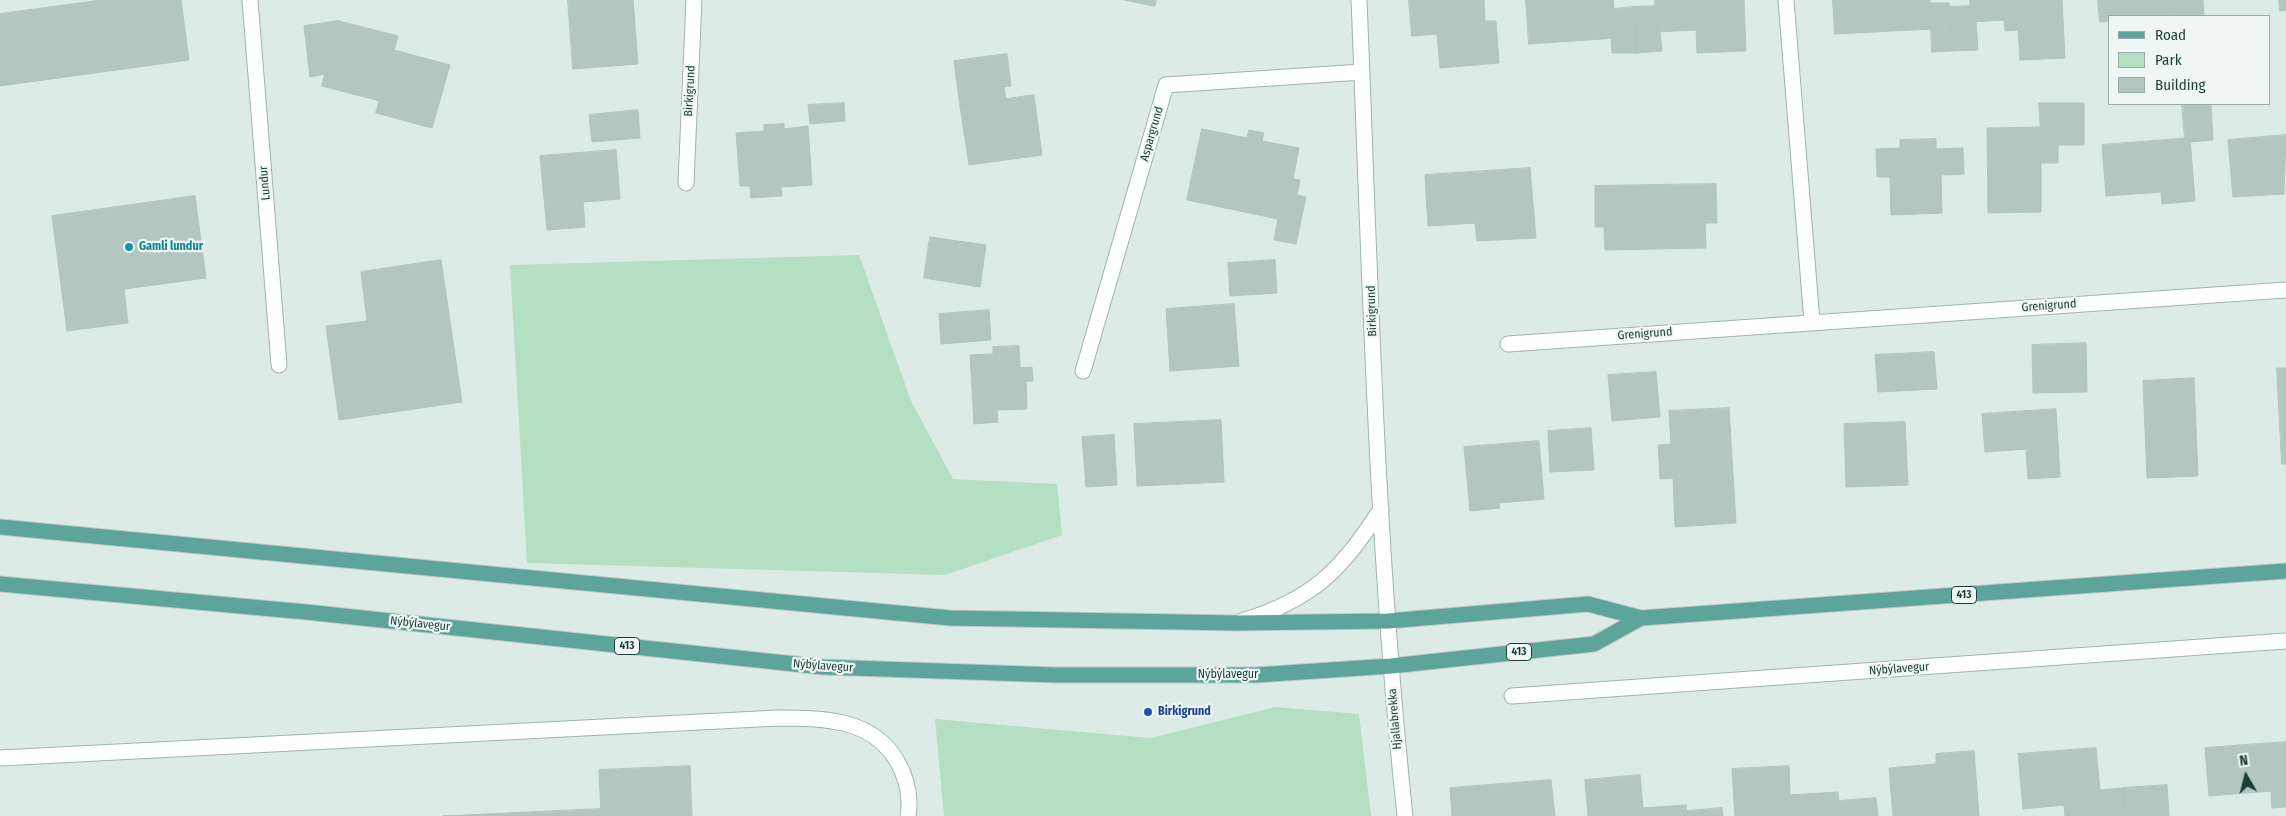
<!DOCTYPE html>
<html>
<head>
<meta charset="utf-8">
<style>
	body { margin:0 }
	#map { position:relative; width:2286px; height:816px; overflow:hidden; background:#ddebe6; font-family:"Fira Sans Condensed",sans-serif }
	canvas { display:block }
	.legend { position:absolute; left:2108px; top:15px; width:162px; height:90px; box-sizing:border-box; background:#eef7f4; border:1px solid #9aaca8; margin:0; padding:6px 9px; list-style:none; font-size:15px; color:#1d3c37 }
	.legend li { display:flex; align-items:center; gap:10px; height:25px }
	.legend b { width:25px; border:1px solid #9aaca8 }
	.north { position:absolute; left:2221px; top:751px; width:50px; height:50px; -webkit-text-stroke:4px #eef7f4; paint-order:stroke; rotate:352deg; font-size:14px; font-weight:700; line-height:20px; text-align:center; color:#1d3c37 }
	.north::after { content:''; display:block; margin:auto; width:18px; height:22px; background:#1d3c37; clip-path:polygon(50% 0,100% 100%,50% 72%,0 100%) }
</style>
</head>
<body>
<div id="map">
<canvas width="2286" height="816"></canvas>
<ul class="legend">
<li><b style="height:6px;background:#5da59a"></b>Road</li>
<li><b style="height:14px;background:#b4dfc3"></b>Park</li>
<li><b style="height:14px;background:#b3c6c0"></b>Building</li>
</ul>
<div class="north">N</div>
</div>
<script>
const context = document.querySelector('canvas').getContext('2d');
context.lineJoin = 'round';
function fillPath(path, color) { context.fillStyle = color; context.fill(path, 'evenodd'); }
function strokePath(path, color, width, dash) { context.strokeStyle = color; context.lineWidth = width; context.lineCap = dash ? 'butt' : 'round'; context.setLineDash(dash || []); context.stroke(path); }
function write(font, color, halo, rows, align = 'center') {
  context.font = font + ' "Fira Sans Condensed",sans-serif'; context.lineWidth = 4.5; context.setLineDash([]); context.textBaseline = 'middle'; context.strokeStyle = halo; context.fillStyle = color; for (const [text, x, y, turn = 0] of rows) {
    context.save(); context.translate(x, y); context.rotate((+turn || 0) * Math.PI / 180); context.textAlign = isNaN(turn) ? turn : align; if (halo) context.strokeText(text, 0, 0); context.fillText(text, 0, 0); context.restore();
  }
}
fillPath(new Path2D(`
	M 859,255 L 911,401 L 953,479 L 1057,484 L 1062,535 L 945,575 L 527,563 L 510,265 Z
	M 1275,707 L 1359,714 L 1371,816 L 944,816 L 935,719 L 1150,738 Z`), '#b4dfc3');
const building = new Path2D(`
	M 102,0 L 181,0 L 189,60 L 0,86 L 0,14 Z
	M 568,0 L 633,0 L 638,64 L 573,69 Z
	M 1125,0 L 1156,0 L 1155,6 Z
	M 1409,0 L 1484,0 L 1485,21 L 1496,21 L 1499,63 L 1440,68 L 1437,34 L 1412,36 Z
	M 1526,0 L 1613,0 L 1616,38 L 1529,44 Z
	M 1655,0 L 1744,0 L 1746,51 L 1697,53 L 1696,30 L 1657,32 Z
	M 1833,0 L 1930,0 L 1931,29 L 1835,34 Z
	M 1970,0 L 2062,0 L 2065,58 L 2020,60 L 2018,30 L 2005,31 L 2004,20 L 1971,22 Z
	M 2098,0 L 2173,0 L 2174,16 L 2110,16 L 2110,21 L 2100,22 Z
	M 2173,0 L 2203,0 L 2204,16 L 2174,16 Z
	M 2279,0 L 2286,0 L 2286,10 L 2280,11 Z
	M 1930,3 L 1949,3 L 1952,51 L 1932,52 Z
	M 1655,6 L 1657,32 L 1660,32 L 1662,51 L 1637,53 L 1634,7 Z
	M 1970,6 L 1971,22 L 1976,21 L 1978,50 L 1952,51 L 1949,7 Z
	M 1634,7 L 1637,53 L 1612,53 L 1611,39 L 1616,38 L 1614,9 Z
	M 339,21 L 325,74 L 310,77 L 304,26 Z
	M 339,21 L 398,36 L 380,101 L 322,86 Z
	M 394,50 L 450,65 L 432,128 L 376,113 Z
	M 1007,54 L 1011,86 L 1004,87 L 1006,99 L 960,106 L 954,61 Z
	M 1034,95 L 1042,155 L 969,165 L 960,106 Z
	M 844,103 L 845,121 L 810,124 L 808,105 Z
	M 2039,103 L 2084,103 L 2084,145 L 2058,145 L 2058,163 L 2041,163 L 2041,212 L 1988,213 L 1987,128 L 2040,127 Z
	M 2182,104 L 2211,104 L 2213,140 L 2191,142 L 2190,138 L 2185,139 Z
	M 638,110 L 640,138 L 592,142 L 589,115 Z
	M 784,124 L 784,129 L 808,126 L 812,185 L 781,187 L 782,196 L 751,198 L 750,186 L 740,186 L 736,133 L 764,131 L 764,125 Z
	M 1202,129 L 1247,138 L 1249,130 L 1264,133 L 1262,141 L 1299,148 L 1293,179 L 1300,180 L 1297,195 L 1306,197 L 1296,244 L 1274,240 L 1278,219 L 1187,200 Z
	M 2286,135 L 2284,194 L 2233,197 L 2228,140 Z
	M 2190,138 L 2195,201 L 2162,204 L 2161,192 L 2106,196 L 2102,145 Z
	M 1936,139 L 1936,149 L 1963,148 L 1964,174 L 1941,175 L 1942,213 L 1891,215 L 1890,177 L 1877,177 L 1876,149 L 1900,148 L 1900,140 Z
	M 616,150 L 620,199 L 583,202 L 585,227 L 547,230 L 540,156 Z
	M 1530,168 L 1536,238 L 1477,241 L 1475,223 L 1428,226 L 1425,175 Z
	M 1716,184 L 1717,223 L 1705,223 L 1706,248 L 1654,249 L 1653,185 Z
	M 1653,185 L 1654,249 L 1605,250 L 1604,227 L 1595,227 L 1595,186 Z
	M 195,196 L 206,278 L 124,289 L 128,323 L 67,331 L 52,216 Z
	M 930,237 L 986,245 L 980,287 L 924,278 Z
	M 441,260 L 462,402 L 339,420 L 326,326 L 367,321 L 361,272 Z
	M 1275,260 L 1277,293 L 1230,296 L 1228,263 Z
	M 1234,304 L 1239,366 L 1170,371 L 1166,309 Z
	M 989,310 L 991,340 L 941,344 L 939,314 Z
	M 2086,343 L 2087,392 L 2033,393 L 2032,345 Z
	M 1019,346 L 1020,368 L 1032,367 L 1033,381 L 1026,381 L 1027,409 L 997,410 L 998,422 L 974,424 L 970,355 L 993,354 L 993,347 Z
	M 1934,352 L 1937,389 L 1878,392 L 1875,355 Z
	M 2277,368 L 2286,368 L 2286,464 L 2282,464 Z
	M 1656,372 L 1660,417 L 1612,421 L 1608,375 Z
	M 2194,378 L 2198,476 L 2147,478 L 2143,381 Z
	M 1729,408 L 1736,523 L 1675,527 L 1673,478 L 1660,479 L 1658,445 L 1671,444 L 1669,411 Z
	M 2056,409 L 2060,477 L 2028,479 L 2026,449 L 1985,452 L 1982,414 Z
	M 1221,420 L 1224,482 L 1137,486 L 1134,424 Z
	M 1905,422 L 1908,485 L 1846,487 L 1844,424 Z
	M 1591,428 L 1594,470 L 1550,472 L 1548,431 Z
	M 1114,435 L 1117,485 L 1086,487 L 1082,437 Z
	M 1539,441 L 1544,499 L 1499,503 L 1500,508 L 1470,511 L 1464,447 Z
	M 2286,742 L 2286,807 L 2272,808 L 2271,791 L 2209,796 L 2205,748 Z
	M 2096,748 L 2100,790 L 2123,788 L 2125,816 L 2065,816 L 2064,805 L 2023,809 L 2018,754 Z
	M 1974,751 L 1979,816 L 1893,816 L 1889,768 L 1936,764 L 1936,754 Z
	M 690,766 L 692,816 L 601,816 L 599,770 Z
	M 1789,766 L 1790,795 L 1838,792 L 1840,816 L 1735,816 L 1732,769 Z
	M 1640,775 L 1643,808 L 1686,805 L 1687,816 L 1588,816 L 1585,780 Z
	M 1551,780 L 1555,816 L 1452,816 L 1450,788 Z
	M 2167,785 L 2169,816 L 2125,816 L 2123,788 Z
	M 1876,798 L 1878,816 L 1840,816 L 1839,801 Z
	M 1722,808 L 1723,816 L 1687,816 L 1687,811 Z
	M 600,809 L 601,816 L 443,816 Z`);
fillPath(building, '#b3c6c0');
strokePath(building, '#afc5be', 1);
const lane = new Path2D(`
	M 0,758 L 778,718 C 822,718 872,718 897,761 C 907,778 911,797 908,816`);
const street = new Path2D(`
	M 250,0 L 279,365
	M 1359,0 C 1370,272 1376,545 1405,816
	M 1786,0 L 1812,322
	M 686,183 L 694,0
	M 1508,344 L 2286,290
	M 1083,371 L 1166,85 L 1362,72
	M 1242,621 C 1314,599 1341,570 1381,509
	M 1512,696 L 2286,641`);
const primary = new Path2D(`
	M 0,527 L 950,618 L 1236,623 L 1388,621 L 1588,604 L 1641,618 L 2286,571
	M 0,584 L 306,612 L 823,667 L 1056,675 L 1256,675 L 1391,666 L 1594,644 L 1641,618`);
strokePath(lane, '#a0b3ae', 17);
strokePath(street, '#a0b3ae', 17);
strokePath(primary, '#c0c8c7', 17);
strokePath(lane, '#fff', 15);
strokePath(street, '#fff', 15);
strokePath(primary, '#5da59a', 15);
for (const [x, y, r, color] of [
	[129,247,5,"#0f9aa8"],
	[1148,712,5,"#1a4fb4"]
]) { const dot = new Path2D(); dot.arc(x, y, r, 0, 2 * Math.PI); context.fillStyle = color; context.fill(dot); strokePath(dot, '#eef7f4', 2); }
for (const [x, y, w] of [
	[1964,595,25],
	[627,646,25],
	[1519,652,25]
]) { const box = new Path2D(); box.roundRect(x - w / 2, y - 8.5, w, 17, 4); context.fillStyle = '#eef7f4'; context.fill(box); strokePath(box, '#1d3c37', 1); }
write('bold 11px', '#1d3c37', null, [
	["413",1964,595],
	["413",627,646],
	["413",1519,652]
]);
write('12px', '#1d3c37', '#eef7f4', [
	["Birkigrund",690,91,-87],
	["Aspargrund",1152,134,-74],
	["Lundur",265,183,-95],
	["Grenigrund",2049,306,-4],
	["Birkigrund",1372,311,-92],
	["Grenigrund",1645,334,-4],
	["Nýbýlavegur",420,624,6],
	["Nýbýlavegur",823,666,4],
	["Nýbýlavegur",1899,669,-4],
	["Nýbýlavegur",1228,675],
	["Hjallabrekka",1395,719,-95]
]);
write('bold 12px', '#0d838f', '#eef7f4', [
	["Gamli lundur",139,247]
], 'left');
write('bold 12px', '#164399', '#eef7f4', [
	["Birkigrund",1158,712]
], 'left');
</script>
</body>
</html>
